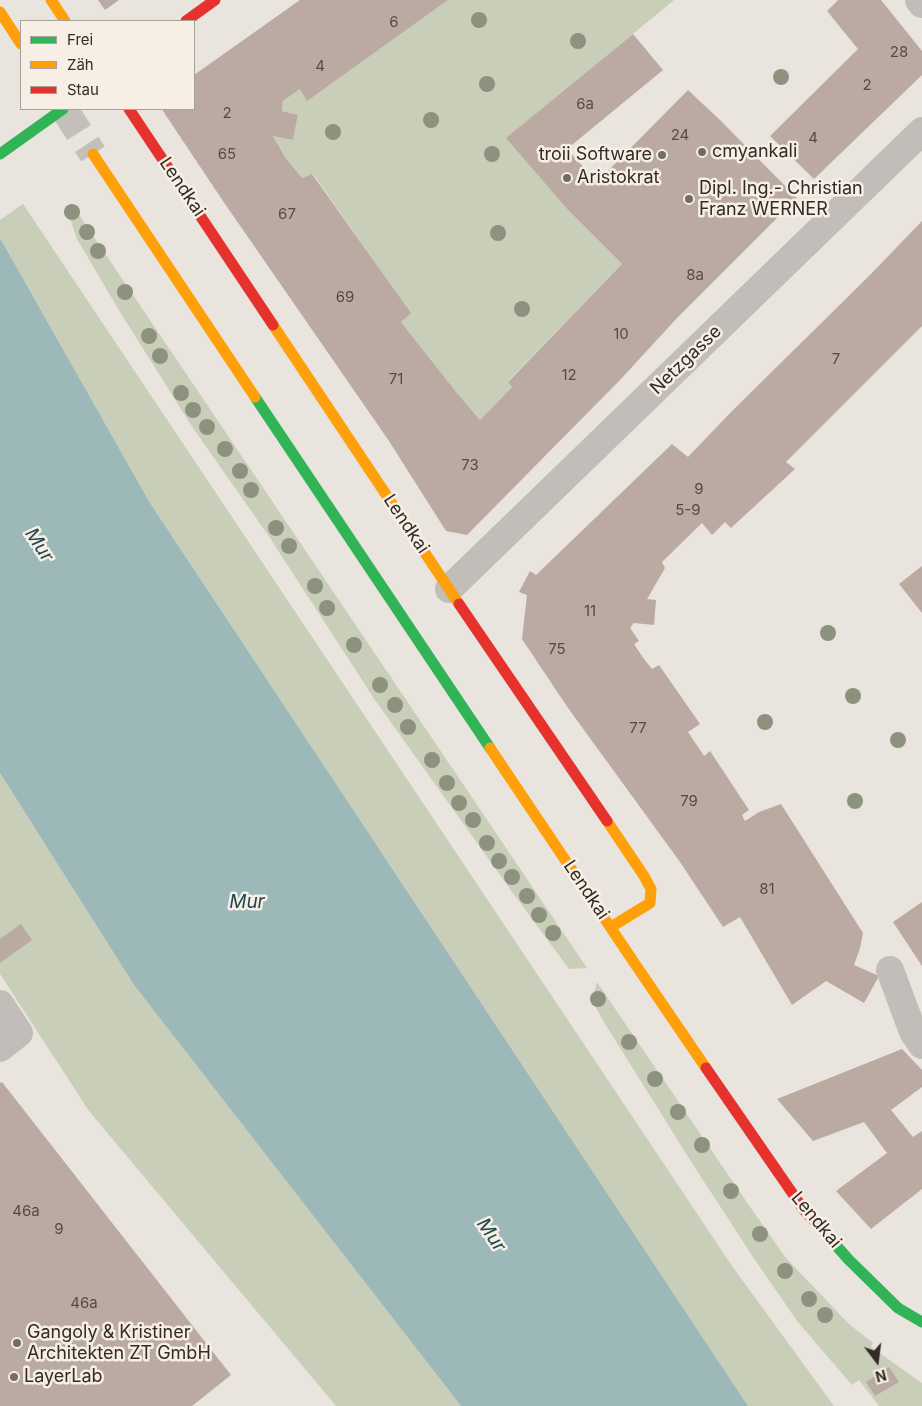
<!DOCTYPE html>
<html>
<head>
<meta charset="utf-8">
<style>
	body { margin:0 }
	#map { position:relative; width:922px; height:1406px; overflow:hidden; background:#e9e4de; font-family:Inter,sans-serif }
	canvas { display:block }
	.legend { position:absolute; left:20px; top:20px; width:175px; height:90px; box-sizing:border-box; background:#f7efe5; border:1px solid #a8a199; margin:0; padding:6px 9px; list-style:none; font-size:15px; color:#322b26 }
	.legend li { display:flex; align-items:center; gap:10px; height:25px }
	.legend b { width:25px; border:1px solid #a8a199 }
	.north { position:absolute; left:852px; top:1336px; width:50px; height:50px; -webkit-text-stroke:4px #f7efe5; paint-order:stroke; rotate:165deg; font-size:14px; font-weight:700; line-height:20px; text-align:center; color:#322b26 }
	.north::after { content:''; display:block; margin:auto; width:18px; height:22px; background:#322b26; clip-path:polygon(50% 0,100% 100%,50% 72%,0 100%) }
</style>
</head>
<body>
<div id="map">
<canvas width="922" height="1406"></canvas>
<ul class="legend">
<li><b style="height:6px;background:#30b455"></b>Frei</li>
<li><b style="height:6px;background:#ff9f0a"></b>Zäh</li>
<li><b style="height:6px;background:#e5322d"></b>Stau</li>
</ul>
<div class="north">N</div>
</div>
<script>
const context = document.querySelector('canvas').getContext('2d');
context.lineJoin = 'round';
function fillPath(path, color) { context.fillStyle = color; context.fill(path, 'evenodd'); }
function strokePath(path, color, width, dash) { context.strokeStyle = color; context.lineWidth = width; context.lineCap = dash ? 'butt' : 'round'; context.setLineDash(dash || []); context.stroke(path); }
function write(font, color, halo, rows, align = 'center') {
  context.font = font + ' Inter,sans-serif'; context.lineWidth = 5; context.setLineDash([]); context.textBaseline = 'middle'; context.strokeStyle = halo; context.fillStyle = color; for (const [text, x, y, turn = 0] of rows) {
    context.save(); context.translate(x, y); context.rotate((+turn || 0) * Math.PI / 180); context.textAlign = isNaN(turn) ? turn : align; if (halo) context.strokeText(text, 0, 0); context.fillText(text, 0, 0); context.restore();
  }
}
fillPath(new Path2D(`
	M 448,0 L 674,0 L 507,138 L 568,210 L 622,264 L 508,381 L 512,387 L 480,420 L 457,393 L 401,322 L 410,312 L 313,174 L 302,178 L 285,157 L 273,136 L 293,140 L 298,115 L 282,111 L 283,101 L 300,89 L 307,100 Z
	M 71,203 L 587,968 L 569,969 L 510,889 L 375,700 L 268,535 L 193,428 L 120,312 L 77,239 L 69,216 Z
	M 23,204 L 732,1266 L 834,1406 L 748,1406 L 150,503 L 0,238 L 0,220 Z
	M 0,773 L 134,985 L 461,1406 L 336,1406 L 89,1111 L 0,974 Z
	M 597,982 L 748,1204 L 786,1258 L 849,1324 L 873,1343 L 871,1347 L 922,1383 L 922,1406 L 879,1406 L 859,1380 L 852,1385 L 797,1321 L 753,1257 L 692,1163 L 602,1019 L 592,1000 Z`), '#c9ceb9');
fillPath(new Path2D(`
	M 0,238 L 150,503 L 748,1406 L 461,1406 L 134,985 L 0,773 Z`), '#9cb8b8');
fillPath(new Path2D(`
	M 98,0 L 119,0 L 105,10 Z
	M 300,0 L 448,0 L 307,101 L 300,89 L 283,101 L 282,111 L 298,115 L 293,140 L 273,136 L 285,157 L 302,178 L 312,174 L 411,313 L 401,322 L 457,393 L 480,420 L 512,387 L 508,382 L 622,264 L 568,210 L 506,138 L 633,34 L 663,70 L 567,149 L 597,182 L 688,90 L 720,120 L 797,198 L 677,318 L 621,379 L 467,535 L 446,531 L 389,441 L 223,201 L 163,111 L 163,109 L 194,109 L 194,75 Z
	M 838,0 L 881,0 L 922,51 L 922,75 L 814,179 L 770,136 L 858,49 L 827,11 Z
	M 922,221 L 922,326 L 786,462 L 795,469 L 731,528 L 725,522 L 712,535 L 702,523 L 662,562 L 665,568 L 647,599 L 656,600 L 654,625 L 634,623 L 630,628 L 639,641 L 634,644 L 644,659 L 652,669 L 659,665 L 700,724 L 688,732 L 704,756 L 710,751 L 749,810 L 742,815 L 745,821 L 759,812 L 781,804 L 863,933 L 860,948 L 854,965 L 879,976 L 864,1003 L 826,981 L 792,1005 L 740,917 L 723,927 L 680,862 L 568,708 L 522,639 L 527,595 L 519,592 L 530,571 L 536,575 L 672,444 L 688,457 L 732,411 L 870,275 Z
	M 922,566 L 922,613 L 899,584 Z
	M 922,902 L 922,966 L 893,922 Z
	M 21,924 L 32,940 L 0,963 L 0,939 Z
	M 902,1049 L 922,1070 L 922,1087 L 891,1110 L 913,1137 L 922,1131 L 922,1189 L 871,1229 L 836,1191 L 887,1153 L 864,1122 L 813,1141 L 777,1099 Z
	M 2,1082 L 231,1375 L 192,1406 L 0,1406 L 0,1083 Z
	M 889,1367 L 899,1382 L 875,1396 L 866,1382 Z`), '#bbaaa2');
strokePath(new Path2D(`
	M 64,109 L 93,154`), '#c4bfb9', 28, [28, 14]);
strokePath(new Path2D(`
	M 919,0 L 922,4
	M 449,589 L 922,131
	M 890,970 L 913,1032 L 922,1045
	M 0,1004 L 19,1033 L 0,1048`), '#c2bdb8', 28);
strokePath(new Path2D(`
	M 0,154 L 63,109
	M 255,397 L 490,748
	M 819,1226 L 848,1259 L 898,1308 L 922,1322`), '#30b455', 11);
strokePath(new Path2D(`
	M 51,0 L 65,21
	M 0,12 L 21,44
	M 93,154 L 255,397
	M 273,325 L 459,604
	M 490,748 L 633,961 L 706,1068
	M 607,821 L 644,876 L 651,889 L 650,903 L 611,927`), '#ff9f0a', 11);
strokePath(new Path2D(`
	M 186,21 L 215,0
	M 129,109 L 273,325
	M 459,604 L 607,821
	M 706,1068 L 804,1210 L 819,1226`), '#e5322d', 11);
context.fillStyle = '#8c927d';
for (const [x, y] of [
	[479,20],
	[578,41],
	[781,77],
	[487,84],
	[431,120],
	[333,132],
	[492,154],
	[72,212],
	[87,232],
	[498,233],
	[98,251],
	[125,292],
	[522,309],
	[149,336],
	[160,356],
	[181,393],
	[193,410],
	[207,427],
	[225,449],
	[240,471],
	[251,490],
	[276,528],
	[289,546],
	[315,586],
	[327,608],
	[828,633],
	[354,645],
	[380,685],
	[853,696],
	[395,705],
	[765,722],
	[408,727],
	[898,740],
	[432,760],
	[447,783],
	[855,801],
	[459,803],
	[473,820],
	[487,843],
	[499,861],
	[512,877],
	[527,896],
	[539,915],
	[553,933],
	[598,999],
	[629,1042],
	[655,1079],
	[678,1112],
	[702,1145],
	[731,1191],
	[760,1234],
	[785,1271],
	[809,1299],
	[825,1315]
]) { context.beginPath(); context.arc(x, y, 8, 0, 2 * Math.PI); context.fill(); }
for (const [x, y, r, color] of [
	[702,152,5,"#726c66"],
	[662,155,5,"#726c66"],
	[567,178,5,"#726c66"],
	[689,199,5,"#726c66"],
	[17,1343,5,"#726c66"],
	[14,1377,5,"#726c66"]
]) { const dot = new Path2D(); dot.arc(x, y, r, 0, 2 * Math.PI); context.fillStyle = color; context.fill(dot); strokePath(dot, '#f7efe5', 2); }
write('15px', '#544b45', null, [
	["6",394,22],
	["28",899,52],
	["4",320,66],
	["2",867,85],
	["6a",585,104],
	["2",227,113],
	["24",680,135],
	["4",813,138],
	["65",227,154],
	["67",287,214],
	["8a",695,275],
	["69",345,297],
	["10",621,334],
	["7",836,359],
	["12",569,375],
	["71",396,379],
	["73",470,465],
	["9",699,489],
	["5-9",688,510],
	["11",590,611],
	["75",557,649],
	["77",638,728],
	["79",689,801],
	["81",767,889],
	["46a",26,1211],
	["9",59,1229],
	["46a",84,1303]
]);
write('18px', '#322b26', '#f7efe5', [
	["cmyankali",712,152],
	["troii Software",652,155,"right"],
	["Aristokrat",577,178],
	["Dipl. Ing.- Christian",699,189],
	["Franz WERNER",699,210],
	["Gangoly & Kristiner",27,1333],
	["Architekten ZT GmbH",27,1354],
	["LayerLab",24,1377]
], 'left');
write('18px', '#322b26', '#f7efe5', [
	["Lendkai",182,187,56],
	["Netzgasse",686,360,-44],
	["Lendkai",406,524,56],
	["Lendkai",586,890,56],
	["Lendkai",816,1220,50]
]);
write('italic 19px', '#204a4f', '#f7efe5', [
	["Mur",39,545,57],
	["Mur",247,902],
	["Mur",491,1235,56]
]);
</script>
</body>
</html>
